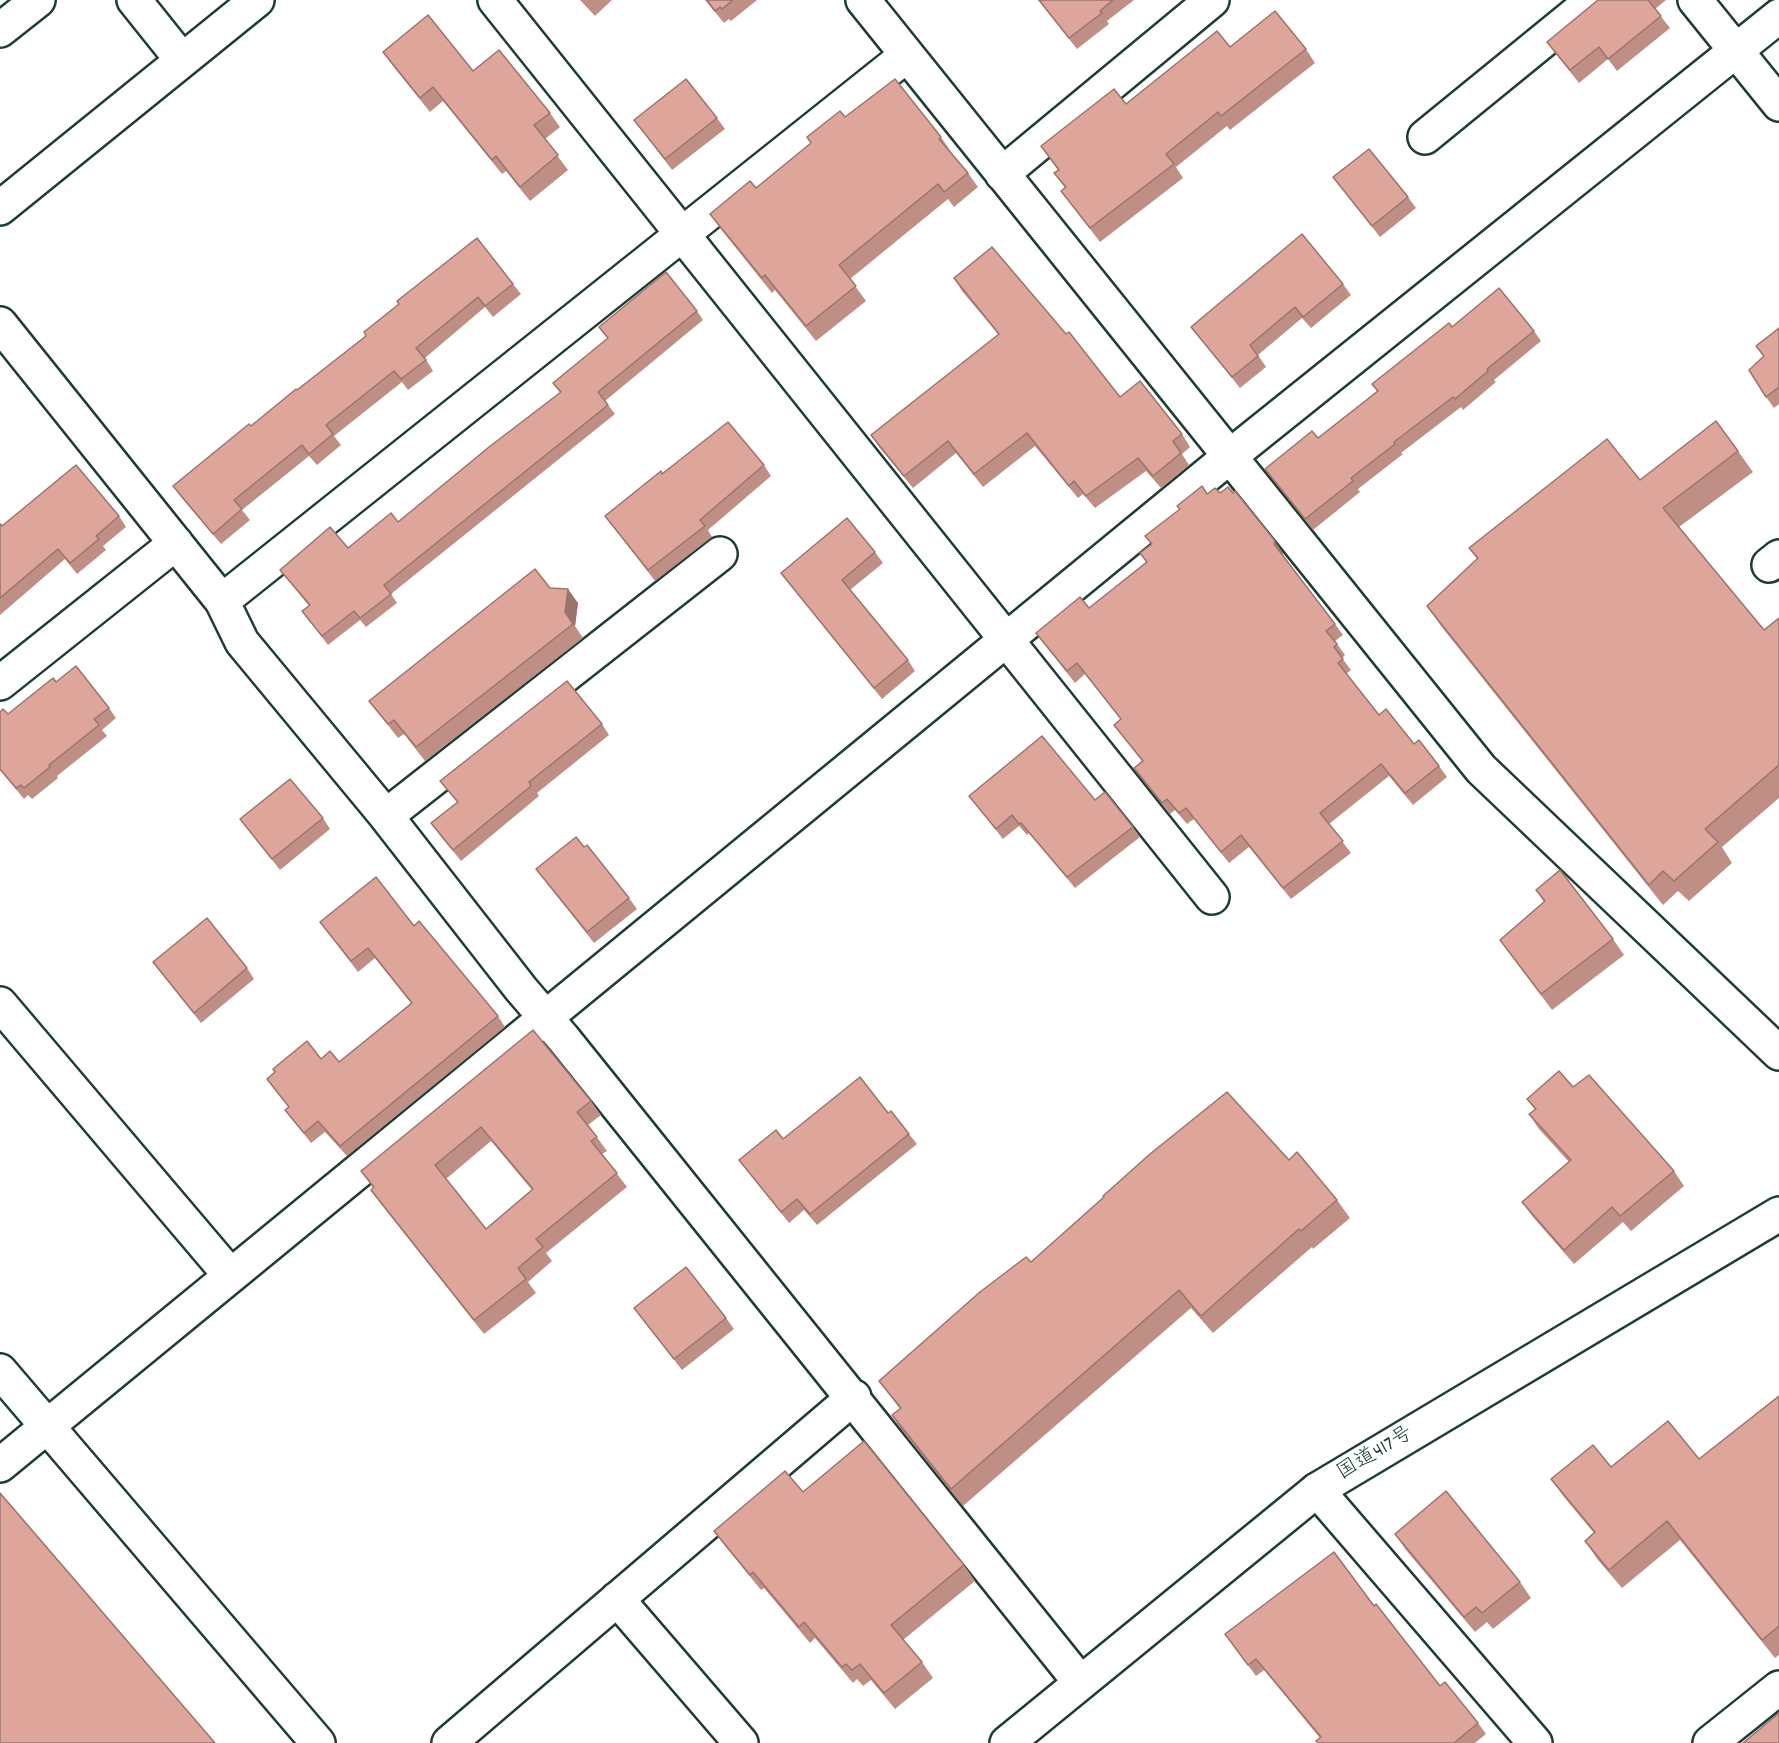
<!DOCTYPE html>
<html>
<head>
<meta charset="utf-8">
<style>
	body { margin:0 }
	canvas { display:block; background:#fff }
</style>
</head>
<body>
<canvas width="1779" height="1743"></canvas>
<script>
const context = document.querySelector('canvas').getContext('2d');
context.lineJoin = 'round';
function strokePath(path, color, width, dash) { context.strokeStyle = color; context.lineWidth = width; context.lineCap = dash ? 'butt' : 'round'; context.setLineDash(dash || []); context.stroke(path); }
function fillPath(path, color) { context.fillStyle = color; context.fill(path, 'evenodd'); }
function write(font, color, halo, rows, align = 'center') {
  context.font = font + ' Dekko,"Klee One",sans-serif'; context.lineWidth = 5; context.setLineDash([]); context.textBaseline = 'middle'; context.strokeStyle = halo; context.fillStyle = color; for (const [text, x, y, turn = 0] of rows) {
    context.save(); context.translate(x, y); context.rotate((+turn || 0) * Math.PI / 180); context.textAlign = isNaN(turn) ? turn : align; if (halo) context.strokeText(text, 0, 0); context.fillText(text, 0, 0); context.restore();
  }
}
const minor = new Path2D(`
	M 134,0 L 182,60
	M 495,0 L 1212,897
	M 863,0 L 1481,769 L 1779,1053
	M 1695,0 L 1779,104
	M 0,30 L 38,0
	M 1425,137 L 1593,0
	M 1002,174 L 1212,0
	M 0,208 L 257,0
	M 0,324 L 222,601 L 242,642 L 386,816 L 521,989 L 563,1038 L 1080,1682
	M 1769,565 L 1779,557
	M 222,601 L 907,55
	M 0,683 L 176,543
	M 386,816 L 720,554
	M 0,1004 L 230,1275
	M 0,1371 L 318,1743
	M 0,1465 L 1229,457 L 1779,16
	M 617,1599 L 741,1743
	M 449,1743 L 854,1397
	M 1710,1743 L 1779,1688`);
const tertiary = new Path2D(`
	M 1317,1490 L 1535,1743`);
const trunk = new Path2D(`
	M 1007,1743 L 1317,1490 L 1779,1214`);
strokePath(minor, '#1f3d34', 38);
strokePath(tertiary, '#1f3d34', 38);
strokePath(trunk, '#1f3d34', 38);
strokePath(minor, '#fff', 33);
strokePath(tertiary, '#fff', 33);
strokePath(trunk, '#fff', 33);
fillPath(new Path2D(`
	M 580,0 L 612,0 L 595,16 Z
	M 705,0 L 757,0 L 731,21 L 729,19 L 724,23 Z
	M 1038,0 L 1134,0 L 1107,21 L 1109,24 L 1077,49 Z
	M 1598,0 L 1666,0 L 1655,9 L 1670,28 L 1617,71 L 1608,59 L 1579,83 L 1556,54 L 1547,42 Z
	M 1230,47 L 1306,49 L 1315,63 L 1230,130 L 1227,126 L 1176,167 L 1183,178 L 1100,242 L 1061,191 L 1065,188 L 1054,173 L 1058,170 L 1041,146 L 1126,104 Z
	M 383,52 L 473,71 L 550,113 L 560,127 L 545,139 L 568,170 L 530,201 L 506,171 L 502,174 L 443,101 L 430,112 L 393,66 Z
	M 845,117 L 941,137 L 951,152 L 968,173 L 978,187 L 954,207 L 948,199 L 850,279 L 866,301 L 816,341 L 775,290 L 772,293 L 720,228 L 710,214 L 756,188 Z
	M 717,118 L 725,129 L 672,170 L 634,120 Z
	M 1333,177 L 1408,197 L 1416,208 L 1380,237 Z
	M 954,278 L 1120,397 L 1182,434 L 1190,447 L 1182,454 L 1189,465 L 1161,488 L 1146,471 L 1095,508 L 1083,494 L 1078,498 L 1035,446 L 983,487 L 956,453 L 913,488 L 879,447 L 871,435 L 999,335 L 962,291 Z
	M 513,284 L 521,294 L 493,317 L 485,307 L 425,358 L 433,371 L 408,390 L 402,382 L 334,436 L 341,445 L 317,465 L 309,456 L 242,510 L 250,520 L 221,544 L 181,497 L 173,486 L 297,390 L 366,336 Z
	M 1343,284 L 1351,295 L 1311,328 L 1302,318 L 1258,355 L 1266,367 L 1240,388 L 1191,327 Z
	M 697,311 L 703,320 L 605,401 L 615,414 L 391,594 L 397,603 L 366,627 L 360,620 L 328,645 L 302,611 L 309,606 L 280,570 L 348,548 L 398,522 L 560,393 L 553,383 L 608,339 L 599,327 Z
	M 1452,327 L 1534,331 L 1541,341 L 1494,380 L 1496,382 L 1463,410 L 1461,407 L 1401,453 L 1403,454 L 1358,489 L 1360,492 L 1313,530 L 1265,469 L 1318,438 L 1377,391 L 1372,384 Z
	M 1779,328 L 1779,404 L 1774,408 L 1766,397 L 1764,357 L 1756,346 Z
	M 1738,451 L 1753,472 L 1679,527 L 1764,630 L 1779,618 L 1779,798 L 1722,847 L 1732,863 L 1689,901 L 1678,891 L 1663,905 L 1441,626 L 1427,606 L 1477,559 L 1469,548 L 1640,480 Z
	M 764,465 L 771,476 L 708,530 L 712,537 L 655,581 L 605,516 L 662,474 Z
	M 1220,493 L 1283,553 L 1282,555 L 1335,624 L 1343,635 L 1335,641 L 1345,655 L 1342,658 L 1351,670 L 1346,674 L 1379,715 L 1414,744 L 1439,766 L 1447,777 L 1413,805 L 1389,776 L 1329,824 L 1351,853 L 1291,899 L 1249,847 L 1229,863 L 1194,819 L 1187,824 L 1175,810 L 1170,814 L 1134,768 L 1142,761 L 1114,725 L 1121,719 L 1085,674 L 1075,683 L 1044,644 L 1036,633 L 1089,608 L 1146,562 L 1140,553 L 1151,544 L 1145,536 L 1208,494 Z
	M 119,516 L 126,527 L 103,546 L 106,550 L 77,574 L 65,559 L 0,615 L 0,525 L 2,526 Z
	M 875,552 L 883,563 L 850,590 L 908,660 L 915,671 L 882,699 L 789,583 L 781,573 Z
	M 550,588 L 578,603 L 575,626 L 583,638 L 425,761 L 404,734 L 398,738 L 369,701 Z
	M 56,682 L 109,708 L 116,718 L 102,730 L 107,736 L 57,776 L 58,778 L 32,799 L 28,795 L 24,799 L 0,770 L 0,712 L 8,714 Z
	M 602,724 L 609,735 L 537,793 L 539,796 L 461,861 L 439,834 L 431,823 L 457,802 L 440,781 Z
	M 969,796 L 1095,800 L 1133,827 L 1140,837 L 1075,888 L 1029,833 L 1027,835 L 1019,826 L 1003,839 Z
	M 323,818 L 330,829 L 280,870 L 240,819 Z
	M 536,869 L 629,898 L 637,909 L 594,943 Z
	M 1536,890 L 1613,939 L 1624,955 L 1552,1010 L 1500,940 L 1544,902 Z
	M 320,922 L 414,926 L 498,1016 L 505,1027 L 347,1156 L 325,1132 L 311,1143 L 285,1110 L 289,1107 L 267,1079 L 321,1059 L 339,1062 L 411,1003 L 375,958 L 358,972 Z
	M 153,962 L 247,968 L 254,979 L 201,1023 Z
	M 533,1030 L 591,1101 L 601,1115 L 588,1125 L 607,1151 L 602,1154 L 627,1187 L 546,1253 L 552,1261 L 528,1282 L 536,1293 L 484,1334 L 381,1204 L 371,1190 L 373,1188 L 361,1171 ZM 491,1141 L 532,1190 L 486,1229 L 446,1179 Z
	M 1573,1087 L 1674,1171 L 1684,1186 L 1631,1231 L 1623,1222 L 1574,1264 L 1533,1217 L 1522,1202 L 1569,1162 L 1539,1129 L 1529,1114 L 1535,1110 L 1527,1099 Z
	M 888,1113 L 909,1134 L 917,1144 L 817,1225 L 804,1210 L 789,1223 L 739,1160 L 783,1139 Z
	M 1289,1160 L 1337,1200 L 1350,1218 L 1313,1249 L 1312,1247 L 1213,1333 L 1191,1308 L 963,1506 L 904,1433 L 892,1415 L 900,1409 L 879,1381 L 1031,1262 Z
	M 634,1308 L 726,1318 L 734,1329 L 682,1370 Z
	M 1779,1396 L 1779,1655 L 1775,1658 L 1680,1540 L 1622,1588 L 1598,1560 L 1585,1541 L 1594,1533 L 1564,1497 L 1551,1479 L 1611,1467 L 1699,1459 Z
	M 803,1492 L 964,1565 L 975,1581 L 903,1640 L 922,1662 L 933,1678 L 895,1709 L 871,1680 L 863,1686 L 857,1679 L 853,1683 L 815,1638 L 810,1643 L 764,1588 L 761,1590 L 725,1546 L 714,1531 Z
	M 1395,1534 L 1520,1582 L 1531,1598 L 1493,1629 L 1487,1622 L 1475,1632 L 1406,1550 Z
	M 1374,1606 L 1440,1686 L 1478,1723 L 1486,1734 L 1475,1743 L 1318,1743 L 1320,1738 L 1264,1670 L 1256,1676 L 1225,1634 Z`), '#bf8e85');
fillPath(new Path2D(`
	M 1275,541 L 1283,553 L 1282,555 L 1274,544 Z
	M 568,589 L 578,603 L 575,626 L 565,612 Z`), '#9b746c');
const building = new Path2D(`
	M 707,0 L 733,0 L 722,9 L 720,7 L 715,11 Z
	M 1039,0 L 1113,0 L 1100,11 L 1102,13 L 1069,38 Z
	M 1598,0 L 1648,0 L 1661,16 L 1608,59 L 1599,47 L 1570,70 L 1547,42 Z
	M 1275,11 L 1306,49 L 1221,116 L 1218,112 L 1166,154 L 1174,164 L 1090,228 L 1061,191 L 1066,187 L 1054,173 L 1059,170 L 1041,146 L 1114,89 L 1126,104 L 1217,31 L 1230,47 Z
	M 428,15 L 473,71 L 499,50 L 550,113 L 534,125 L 558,155 L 520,187 L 496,156 L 492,160 L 433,87 L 420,98 L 383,52 Z
	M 686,79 L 717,118 L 665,159 L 634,120 Z
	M 895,79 L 941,137 L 939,139 L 968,173 L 944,192 L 938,184 L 839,265 L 856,286 L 806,326 L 765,275 L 762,278 L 710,214 L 750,181 L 756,188 L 811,143 L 807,137 L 840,111 L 845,117 Z
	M 1369,149 L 1408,197 L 1372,226 L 1333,177 Z
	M 1302,234 L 1343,284 L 1303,317 L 1295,307 L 1250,345 L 1258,356 L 1232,377 L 1191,327 Z
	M 477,238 L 513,284 L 485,306 L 478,297 L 416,348 L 426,360 L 401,379 L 394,371 L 326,425 L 333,434 L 309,454 L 302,445 L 234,500 L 242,509 L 213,534 L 173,486 L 249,424 L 251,426 L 296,389 L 297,390 L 366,336 L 364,332 L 399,304 L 397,301 Z
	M 992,247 L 1066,334 L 1069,332 L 1120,397 L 1140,381 L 1182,434 L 1173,441 L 1181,453 L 1153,476 L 1138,458 L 1086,496 L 1074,481 L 1069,486 L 1027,433 L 974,474 L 948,441 L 904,476 L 871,435 L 999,334 L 954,278 Z
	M 666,272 L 697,311 L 598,392 L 608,405 L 384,585 L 391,594 L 360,618 L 354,611 L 322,636 L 302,611 L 310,605 L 280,570 L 330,527 L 348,548 L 391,513 L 398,522 L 489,447 L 561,392 L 553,383 L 608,338 L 599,327 Z
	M 1499,288 L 1534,331 L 1487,369 L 1488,371 L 1455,399 L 1453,397 L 1394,442 L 1395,444 L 1351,478 L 1353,481 L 1305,519 L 1265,469 L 1312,431 L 1318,438 L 1378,391 L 1372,384 L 1449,323 L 1452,327 Z
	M 1779,328 L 1779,387 L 1766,397 L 1749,370 L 1764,356 L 1756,346 Z
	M 1716,421 L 1738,451 L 1663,508 L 1764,630 L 1779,618 L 1779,765 L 1705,829 L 1718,842 L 1674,881 L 1663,871 L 1649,885 L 1427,606 L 1478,558 L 1469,548 L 1607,439 L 1640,480 Z
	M 728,422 L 764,465 L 700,520 L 705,526 L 648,570 L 605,516 L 661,471 L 662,474 Z
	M 76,465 L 119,516 L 96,536 L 99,539 L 70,563 L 58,549 L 0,598 L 0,525 L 1,524 L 2,526 Z
	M 1202,486 L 1207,494 L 1215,488 L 1220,493 L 1228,487 L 1233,493 L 1235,491 L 1275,541 L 1274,544 L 1335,624 L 1326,631 L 1337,644 L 1334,647 L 1343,659 L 1338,663 L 1379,715 L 1386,709 L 1414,744 L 1419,740 L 1439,766 L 1405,793 L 1381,764 L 1320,813 L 1343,841 L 1283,888 L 1241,835 L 1221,852 L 1186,808 L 1179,813 L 1167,799 L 1162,803 L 1134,768 L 1143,761 L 1114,725 L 1121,719 L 1077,663 L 1067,671 L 1036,633 L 1080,597 L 1089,608 L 1147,562 L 1140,553 L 1152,544 L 1145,536 L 1180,509 L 1177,506 Z
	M 847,518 L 875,552 L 842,580 L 908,660 L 874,688 L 781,573 Z
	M 535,569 L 550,588 L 568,589 L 565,612 L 573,624 L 416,747 L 394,720 L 388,724 L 369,701 Z
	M 76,666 L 109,708 L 94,719 L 99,725 L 49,765 L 50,767 L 24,788 L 21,785 L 16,788 L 0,769 L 0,712 L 3,709 L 8,714 L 53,678 L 56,682 Z
	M 567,681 L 602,724 L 529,782 L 531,786 L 453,850 L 431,823 L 458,802 L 440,781 Z
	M 1042,736 L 1095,800 L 1105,792 L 1133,827 L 1067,877 L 1021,823 L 1019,824 L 1012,815 L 996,829 L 969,796 Z
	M 290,779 L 323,818 L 272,859 L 240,819 Z
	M 576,837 L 584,847 L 587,845 L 629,898 L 587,932 L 536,869 Z
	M 1560,870 L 1613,939 L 1541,994 L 1500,940 L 1545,901 L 1536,890 Z
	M 376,877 L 414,926 L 419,921 L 498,1016 L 340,1146 L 318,1121 L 304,1133 L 285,1110 L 289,1107 L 267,1079 L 275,1072 L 273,1069 L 307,1041 L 321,1059 L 330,1051 L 339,1062 L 412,1003 L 368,948 L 351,961 L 320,922 Z
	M 207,918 L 247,968 L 194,1013 L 153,962 Z
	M 533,1030 L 591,1101 L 577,1112 L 597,1137 L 591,1141 L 617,1173 L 536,1239 L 543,1247 L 518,1268 L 526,1279 L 474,1320 L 371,1190 L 374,1187 L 361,1171 ZM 481,1127 L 533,1189 L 486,1229 L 435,1165 Z
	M 1559,1071 L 1573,1087 L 1589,1075 L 1674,1171 L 1620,1216 L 1612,1207 L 1564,1250 L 1522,1202 L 1571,1160 L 1529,1114 L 1536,1109 L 1527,1099 Z
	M 860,1077 L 888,1113 L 891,1111 L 909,1134 L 810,1214 L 797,1199 L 781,1212 L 739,1160 L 776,1130 L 783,1139 Z
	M 1227,1092 L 1289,1160 L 1297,1152 L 1337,1200 L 1301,1231 L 1299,1229 L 1201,1316 L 1179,1290 L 951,1489 L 892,1415 L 901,1408 L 879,1381 L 980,1292 L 1026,1257 L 1031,1262 L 1104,1197 L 1103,1196 L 1150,1154 Z
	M 686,1267 L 726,1318 L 674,1359 L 634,1308 Z
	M 1779,1396 L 1779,1626 L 1762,1640 L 1667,1521 L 1609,1570 L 1585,1541 L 1595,1532 L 1551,1479 L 1593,1445 L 1611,1467 L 1668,1421 L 1699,1459 Z
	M 864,1441 L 964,1565 L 891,1625 L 922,1662 L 884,1693 L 860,1664 L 852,1670 L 846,1664 L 842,1667 L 804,1622 L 799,1627 L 753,1572 L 750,1575 L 714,1531 L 785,1471 L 803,1492 Z
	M 1446,1491 L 1520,1582 L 1482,1613 L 1476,1607 L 1464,1617 L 1395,1534 Z
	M 0,1493 L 215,1743 L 0,1743 Z
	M 1334,1552 L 1374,1606 L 1376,1604 L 1440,1686 L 1445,1682 L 1478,1723 L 1454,1743 L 1318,1743 L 1316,1741 L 1321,1737 L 1256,1659 L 1248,1665 L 1225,1634 Z
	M 1779,1713 L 1779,1743 L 1743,1743 Z`);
fillPath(building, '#dea59b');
strokePath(building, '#9b746c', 1.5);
write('21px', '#1f3d34', '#fff', [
	["国道417号",1376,1455,-31]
]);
</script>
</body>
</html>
